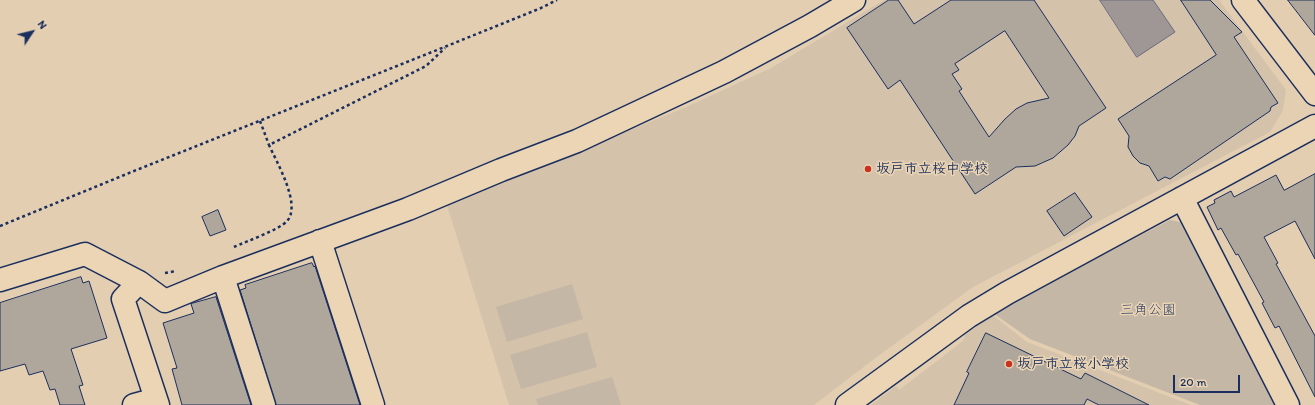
<!DOCTYPE html>
<html>
<head>
<meta charset="utf-8">
<style>
	body { margin:0 }
	#map { position:relative; width:1315px; height:405px; overflow:hidden; background:#e3ceb1; font-family:Itim,sans-serif }
	canvas { display:block }
	.north { position:absolute; left:12px; top:12px; width:40px; height:40px; -webkit-text-stroke:3px #ebd5b4; paint-order:stroke; rotate:55deg; font-size:11px; font-weight:700; line-height:16px; text-align:center; color:#1b2f5e }
	.north::after { content:''; display:block; margin:auto; width:14px; height:18px; background:#1b2f5e; clip-path:polygon(50% 0,100% 100%,50% 72%,0 100%) }
	.scale { position:absolute; left:1173px; top:375px; width:67px; height:18px; box-sizing:border-box; border:2px solid #1b2f5e; border-top:0; padding-left:5px; font-size:12px; line-height:14px; white-space:nowrap; color:#1b2f5e; -webkit-text-stroke:3px #ebd5b4; paint-order:stroke }
</style>
</head>
<body>
<div id="map">
<canvas width="1315" height="405"></canvas>
<div class="north">N</div>
<div class="scale">20 m</div>
</div>
<script>
const context = document.querySelector('canvas').getContext('2d');
context.lineJoin = 'round';
function fillPath(path, color) { context.fillStyle = color; context.fill(path, 'evenodd'); }
function strokePath(path, color, width, dash) { context.strokeStyle = color; context.lineWidth = width; context.lineCap = dash ? 'butt' : 'round'; context.setLineDash(dash || []); context.stroke(path); }
function write(font, color, halo, rows, align = 'center') {
  context.font = font + ' Itim,"Klee One",sans-serif'; context.lineWidth = 3; context.setLineDash([]); context.textBaseline = 'middle'; context.strokeStyle = halo; context.fillStyle = color; for (const [text, x, y, turn = 0] of rows) {
    context.save(); context.translate(x, y); context.rotate((+turn || 0) * Math.PI / 180); context.textAlign = isNaN(turn) ? turn : align; if (halo) context.strokeText(text, 0, 0); context.fillText(text, 0, 0); context.restore();
  }
}
fillPath(new Path2D(`
	M 884,0 L 1219,0 L 1286,90 L 1283,110 L 1270,132 L 973,287 L 874,359 L 814,405 L 509,405 L 447,205 L 684,108 L 771,68 Z
	M 991,314 L 1027,342 L 1191,405 L 871,405 L 896,386 L 899,390 L 963,341 L 966,333 Z`), '#d4c2ab');
fillPath(new Path2D(`
	M 1170,220 L 1180,222 L 1277,405 L 1200,405 L 1030,339 L 993,313 Z
	M 572,284 L 583,319 L 507,342 L 496,307 Z
	M 587,332 L 597,367 L 521,389 L 510,355 Z
	M 612,377 L 621,405 L 538,405 L 536,399 Z`), '#c5b7a5');
const water = new Path2D(`
	M 1100,0 L 1153,0 L 1175,32 L 1137,57 Z`);
fillPath(water, '#9f9795');
strokePath(water, '#6a6d7f', 1);
const building = new Path2D(`
	M 889,0 L 898,0 L 914,24 L 951,0 L 1034,0 L 1106,108 L 1079,126 L 1075,136 L 1068,145 L 1053,158 L 1035,166 L 1016,167 L 975,194 L 900,80 L 888,89 L 847,28 ZM 1005,31 L 1049,98 L 1027,103 L 1016,109 L 1005,119 L 989,137 L 959,91 L 962,89 L 952,74 L 959,70 L 955,64 Z
	M 1181,0 L 1210,0 L 1242,32 L 1234,37 L 1278,103 L 1271,107 L 1270,111 L 1170,179 L 1165,177 L 1158,181 L 1149,166 L 1140,163 L 1133,156 L 1128,147 L 1129,136 L 1118,119 L 1216,55 Z
	M 1288,0 L 1315,0 L 1315,35 Z
	M 1315,174 L 1315,259 L 1295,221 L 1264,237 L 1278,263 L 1276,264 L 1315,336 L 1315,397 L 1279,326 L 1275,328 L 1262,303 L 1264,302 L 1238,254 L 1236,255 L 1221,228 L 1218,230 L 1207,207 L 1215,203 L 1214,200 L 1231,191 L 1234,197 L 1276,175 L 1284,190 Z
	M 1075,193 L 1092,217 L 1064,236 L 1047,211 Z
	M 218,210 L 226,230 L 210,236 L 202,217 Z
	M 312,263 L 314,267 L 315,266 L 360,405 L 276,405 L 240,290 L 246,288 L 245,285 Z
	M 81,277 L 83,283 L 89,281 L 107,338 L 71,349 L 83,385 L 79,386 L 85,405 L 60,405 L 55,389 L 50,390 L 43,371 L 29,375 L 25,364 L 0,371 L 0,303 Z
	M 216,297 L 251,405 L 182,405 L 172,369 L 177,368 L 163,323 L 194,313 L 191,304 Z
	M 986,333 L 1081,379 L 1085,373 L 1149,405 L 1099,405 L 1087,399 L 1084,405 L 954,405 L 969,373 L 967,372 Z`);
fillPath(building, '#b0a79c');
strokePath(building, '#1b2f5e', 1);
const minor = new Path2D(`
	M 1243,0 L 1315,94
	M 1182,198 L 1288,405
	M 320,241 L 373,405
	M 223,277 L 264,405
	M 0,280 L 85,254 L 139,282 L 165,301 L 223,277 L 408,209 L 501,170 L 577,141 L 724,72 L 810,26 L 854,0
	M 139,282 L 123,299 L 158,405
	M 134,405 L 156,399
	M 847,405 L 969,316 L 1007,293 L 1315,126`);
strokePath(minor, '#1b2f5e', 25);
strokePath(new Path2D(`
	M 260,121 L 269,145
	M 0,226 L 134,171 L 447,46 L 541,8 L 557,0
	M 234,247 C 247,241 279,230 287,221 C 302,205 276,161 269,145 L 426,66 L 445,48
	M 165,273 L 176,271`), '#1b2f5e', 2.5, [3, 3]);
strokePath(minor, '#ebd5b4', 22);
for (const [x, y, r, color] of [
	[868,169,4,"#c8321e"],
	[1009,364,4,"#c8321e"]
]) { const dot = new Path2D(); dot.arc(x, y, r, 0, 2 * Math.PI); context.fillStyle = color; context.fill(dot); strokePath(dot, '#ebd5b4', 1.5); }
write('bold 14px', '#1b2f5e', '#ebd5b4', [
	["坂戸市立桜中学校",876,169],
	["坂戸市立桜小学校",1017,364]
], 'left');
write('14px', '#344369', '#ebd5b4', [
	["三角公園",1148,310]
]);
</script>
</body>
</html>
